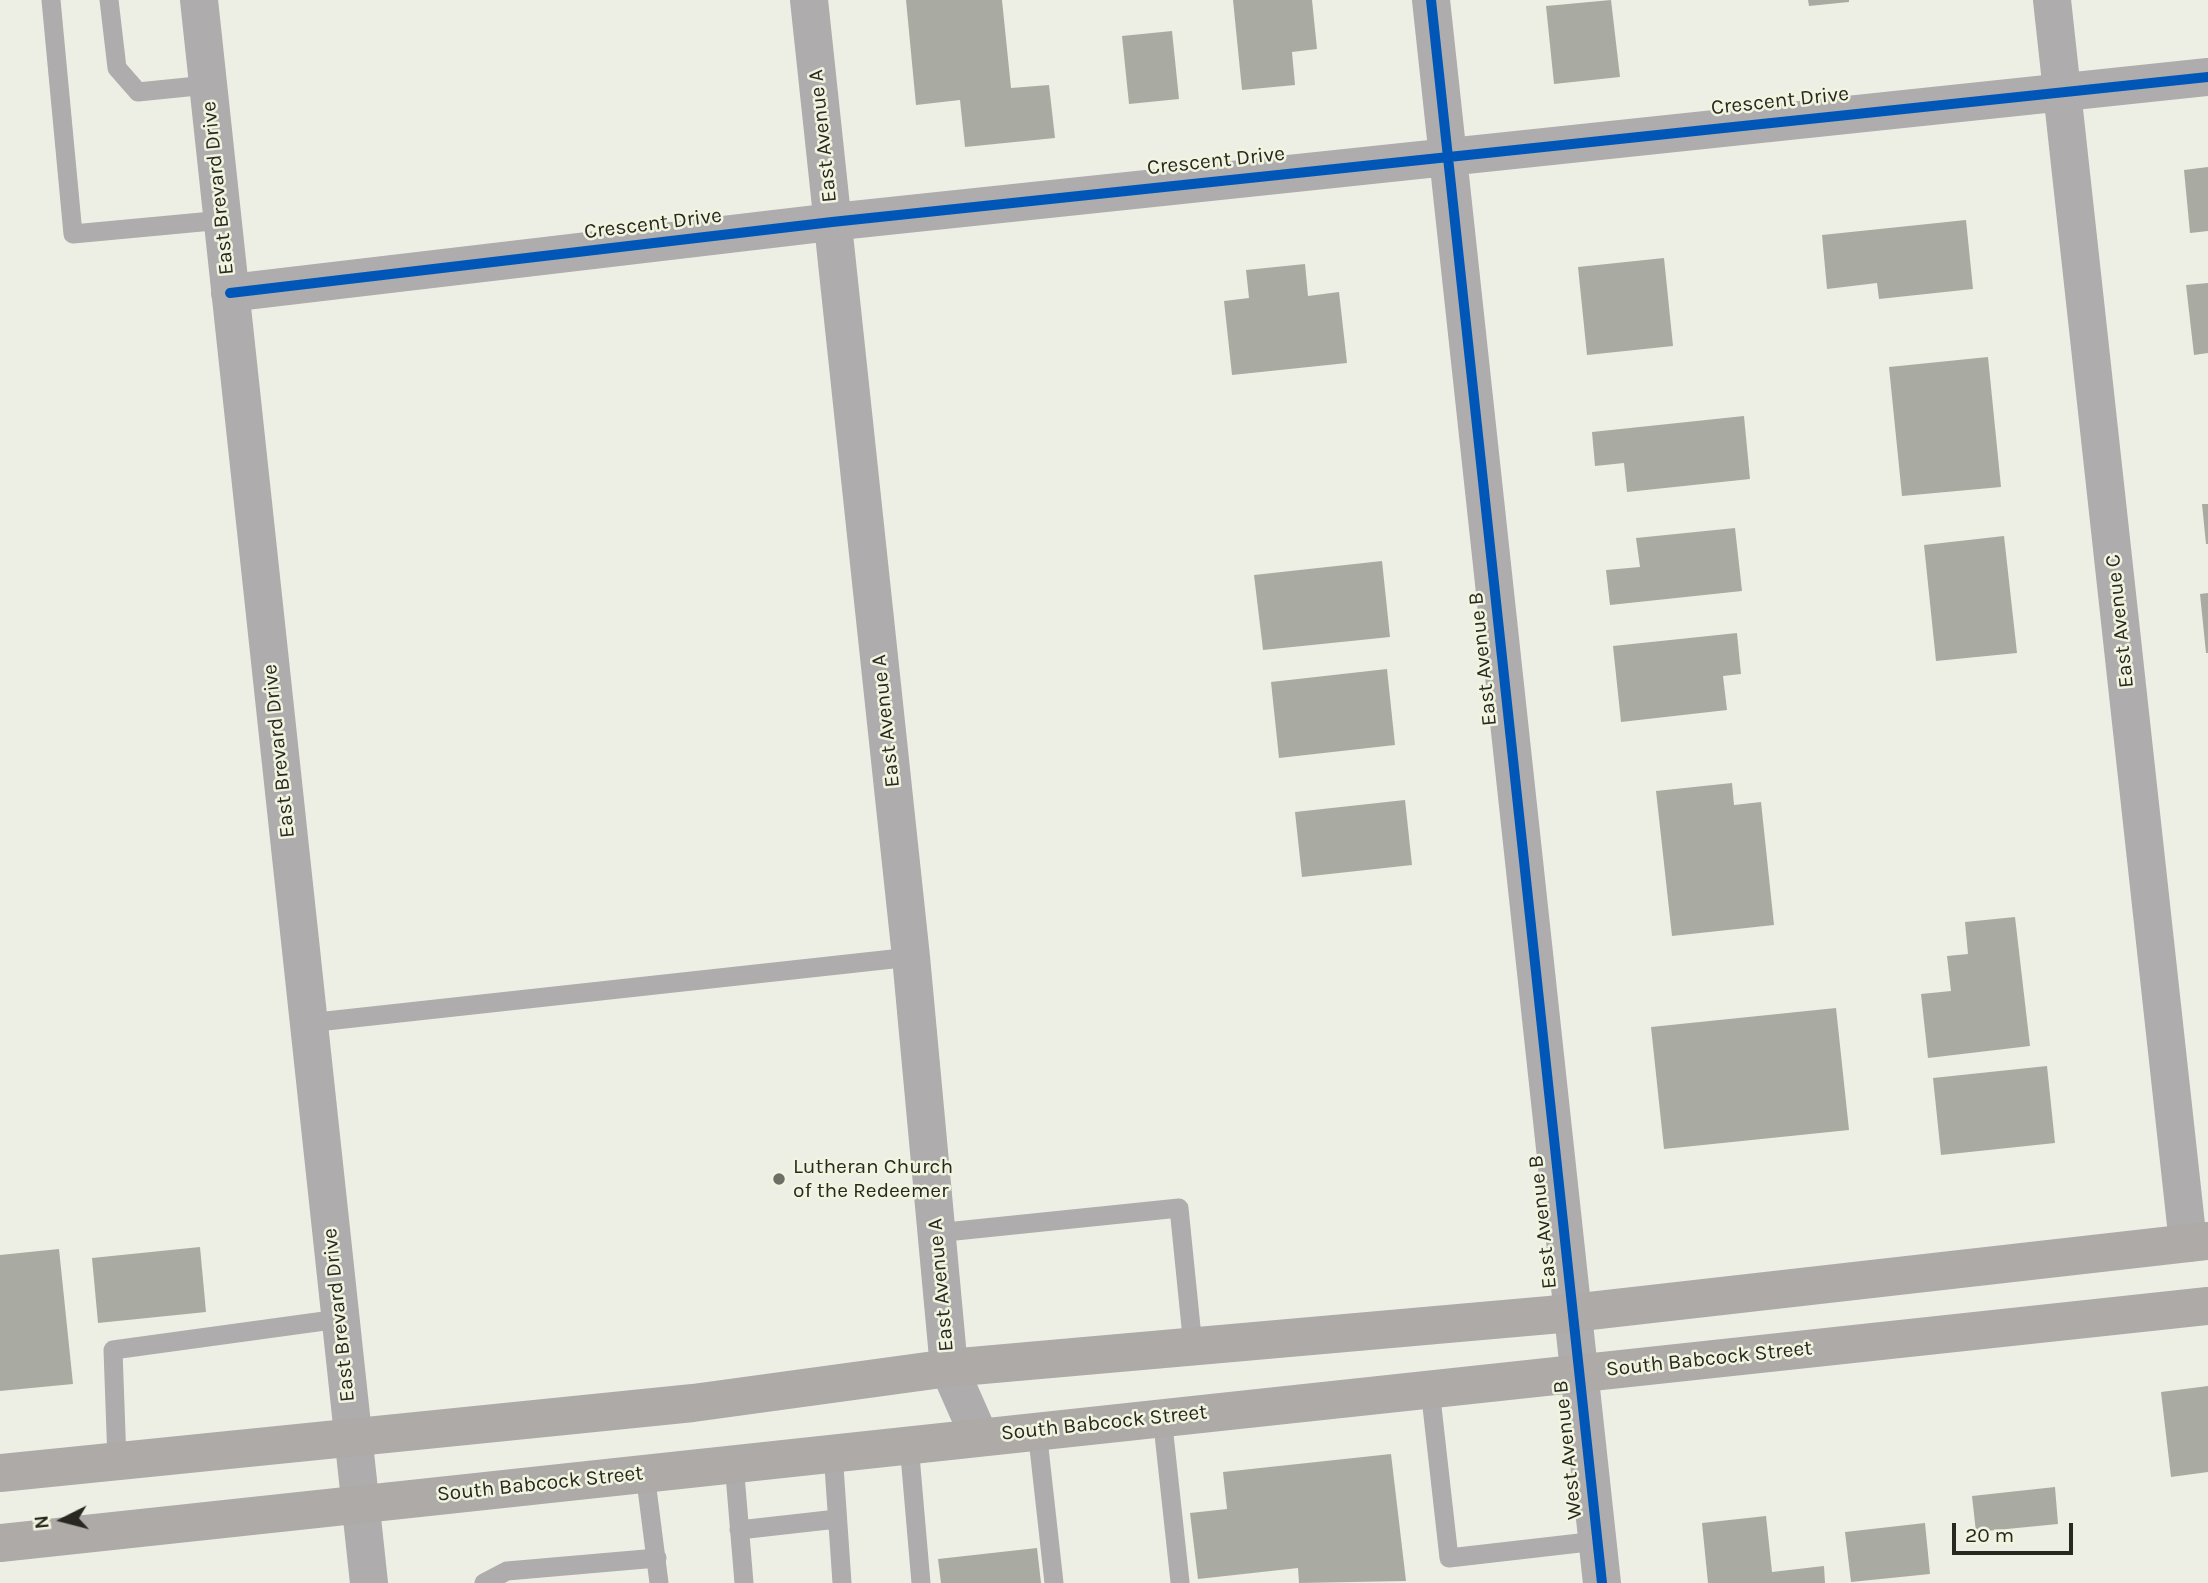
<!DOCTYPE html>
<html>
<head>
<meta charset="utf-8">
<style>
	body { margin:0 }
	#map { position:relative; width:2208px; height:1583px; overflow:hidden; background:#eeefe4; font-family:Karla,sans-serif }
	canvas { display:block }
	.north { position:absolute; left:28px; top:1485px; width:70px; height:70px; -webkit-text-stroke:5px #f1f4df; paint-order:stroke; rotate:264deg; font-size:19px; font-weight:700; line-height:28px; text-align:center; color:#282821 }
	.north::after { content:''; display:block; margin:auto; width:24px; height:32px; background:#282821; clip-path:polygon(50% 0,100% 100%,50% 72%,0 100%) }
	.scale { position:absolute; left:1952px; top:1523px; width:121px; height:32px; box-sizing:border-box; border:4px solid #282821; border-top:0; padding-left:9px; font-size:21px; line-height:24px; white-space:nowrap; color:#282821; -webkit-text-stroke:5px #f1f4df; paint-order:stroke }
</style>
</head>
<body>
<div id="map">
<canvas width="2208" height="1583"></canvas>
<div class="north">N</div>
<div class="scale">20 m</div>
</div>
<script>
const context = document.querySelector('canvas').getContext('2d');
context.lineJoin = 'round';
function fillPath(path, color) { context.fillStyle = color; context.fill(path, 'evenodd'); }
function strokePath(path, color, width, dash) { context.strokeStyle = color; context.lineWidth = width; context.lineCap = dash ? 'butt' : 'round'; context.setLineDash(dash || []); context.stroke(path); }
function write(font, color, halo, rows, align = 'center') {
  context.font = font + ' Karla,sans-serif'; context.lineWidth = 5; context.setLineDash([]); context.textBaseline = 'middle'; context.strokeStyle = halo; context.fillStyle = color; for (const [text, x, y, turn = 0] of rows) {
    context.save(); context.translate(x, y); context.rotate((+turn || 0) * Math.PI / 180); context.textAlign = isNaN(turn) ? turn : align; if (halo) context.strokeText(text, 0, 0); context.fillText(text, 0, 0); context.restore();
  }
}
fillPath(new Path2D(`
	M 906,0 L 1002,0 L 1011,88 L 1049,85 L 1055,138 L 965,147 L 960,100 L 916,105 Z
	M 1233,0 L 1312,0 L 1317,49 L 1292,52 L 1295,85 L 1242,90 Z
	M 1611,0 L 1620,77 L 1554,84 L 1546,6 Z
	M 1808,0 L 1849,0 L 1849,2 L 1809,6 Z
	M 1172,31 L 1179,99 L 1129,104 L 1122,36 Z
	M 2208,167 L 2208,231 L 2190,233 L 2184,170 Z
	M 1966,220 L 1973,289 L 1879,299 L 1877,283 L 1827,289 L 1822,235 Z
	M 1664,258 L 1673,346 L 1587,355 L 1578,267 Z
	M 1305,264 L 1308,296 L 1339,292 L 1347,363 L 1232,375 L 1224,301 L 1249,298 L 1246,270 Z
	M 2208,283 L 2208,353 L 2194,355 L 2186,285 Z
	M 1988,357 L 2001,487 L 1902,496 L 1889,367 Z
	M 1744,416 L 1750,479 L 1627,492 L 1624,463 L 1595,466 L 1592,432 Z
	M 2202,504 L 2208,504 L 2208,544 L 2206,544 Z
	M 1735,528 L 1742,591 L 1610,605 L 1606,570 L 1640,567 L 1636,538 Z
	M 2004,536 L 2017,653 L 1936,661 L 1924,545 Z
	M 1382,561 L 1390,637 L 1263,650 L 1254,575 Z
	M 2208,593 L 2208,653 L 2206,653 L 2200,594 Z
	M 1737,633 L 1741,674 L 1723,676 L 1727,710 L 1621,722 L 1613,646 Z
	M 1387,669 L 1395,745 L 1279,758 L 1271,682 Z
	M 1732,783 L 1734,805 L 1761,802 L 1774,925 L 1672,936 L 1656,791 Z
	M 1405,800 L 1412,865 L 1302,877 L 1295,812 Z
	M 2015,917 L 2030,1046 L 1928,1058 L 1921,994 L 1951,991 L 1947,956 L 1968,954 L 1965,922 Z
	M 1836,1008 L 1849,1130 L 1664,1149 L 1651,1027 Z
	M 2047,1066 L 2055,1143 L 1941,1155 L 1933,1078 Z
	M 200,1247 L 206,1312 L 98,1323 L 92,1258 Z
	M 59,1249 L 73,1384 L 0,1391 L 0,1255 Z
	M 2208,1386 L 2208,1472 L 2171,1477 L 2161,1392 Z
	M 1391,1454 L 1406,1581 L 1299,1583 L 1298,1568 L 1198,1579 L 1190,1513 L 1227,1509 L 1223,1472 Z
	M 2055,1487 L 2058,1524 L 1976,1532 L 1972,1496 Z
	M 1766,1516 L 1772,1572 L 1824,1566 L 1825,1583 L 1708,1583 L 1702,1523 Z
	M 1925,1523 L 1930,1574 L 1851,1582 L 1845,1532 Z
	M 1037,1548 L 1041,1583 L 941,1583 L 938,1559 Z`), '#a9aaa2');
strokePath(new Path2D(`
	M 51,0 L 73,234 L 223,220
	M 109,0 L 117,68 L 138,92 L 207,85
	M 308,1023 L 911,957
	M 936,1233 L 1179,1208 L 1193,1347
	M 1430,1389 L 1449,1558 L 1597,1541
	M 1162,1416 L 1180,1582
	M 1037,1430 L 1054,1583
	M 909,1444 L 921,1583
	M 833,1452 L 842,1583
	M 117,1461 L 113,1350 L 339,1319
	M 734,1463 L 744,1583
	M 645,1473 L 659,1583
	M 739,1530 L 837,1519
	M 484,1583 L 507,1571 L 657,1558`), '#aeacac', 19);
strokePath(new Path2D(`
	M 199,0 L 369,1583
	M 809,0 L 911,957 L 949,1368 L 979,1436
	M 1431,0 L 1602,1583
	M 2052,0 L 2188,1243
	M 230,293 L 832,222 L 2208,77`), '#aeacac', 38);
strokePath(new Path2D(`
	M 0,1473 L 693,1403 L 949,1368 L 1572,1313 L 2208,1241
	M 0,1543 L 2208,1306`), '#adaaa8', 38);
strokePath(new Path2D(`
	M 1431,0 L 1602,1583
	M 230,293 L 832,222 L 2208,77`), '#0057b8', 10);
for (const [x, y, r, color] of [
	[779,1179,7,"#6d6e65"]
]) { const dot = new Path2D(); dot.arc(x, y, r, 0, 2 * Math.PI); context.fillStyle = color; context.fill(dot); strokePath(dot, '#f1f4df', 2.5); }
write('21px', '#282821', '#f1f4df', [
	["Crescent Drive",1780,101,-6],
	["East Avenue A",823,136,-96],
	["Crescent Drive",1216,161,-6],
	["East Brevard Drive",218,188,-96],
	["Crescent Drive",653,224,-7],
	["East Avenue C",2120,621,-96],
	["East Avenue B",1483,659,-96],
	["East Avenue A",886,721,-96],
	["East Brevard Drive",279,751,-96],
	["East Avenue B",1543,1222,-96],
	["East Avenue A",941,1285,-95],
	["East Brevard Drive",339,1315,-96],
	["South Babcock Street",1709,1359,-6],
	["South Babcock Street",1104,1423,-6],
	["West Avenue B",1568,1450,-96],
	["South Babcock Street",540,1484,-6]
]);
write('21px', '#282821', '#f1f4df', [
	["Lutheran Church",793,1167],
	["of the Redeemer",793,1191]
], 'left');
</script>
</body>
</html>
